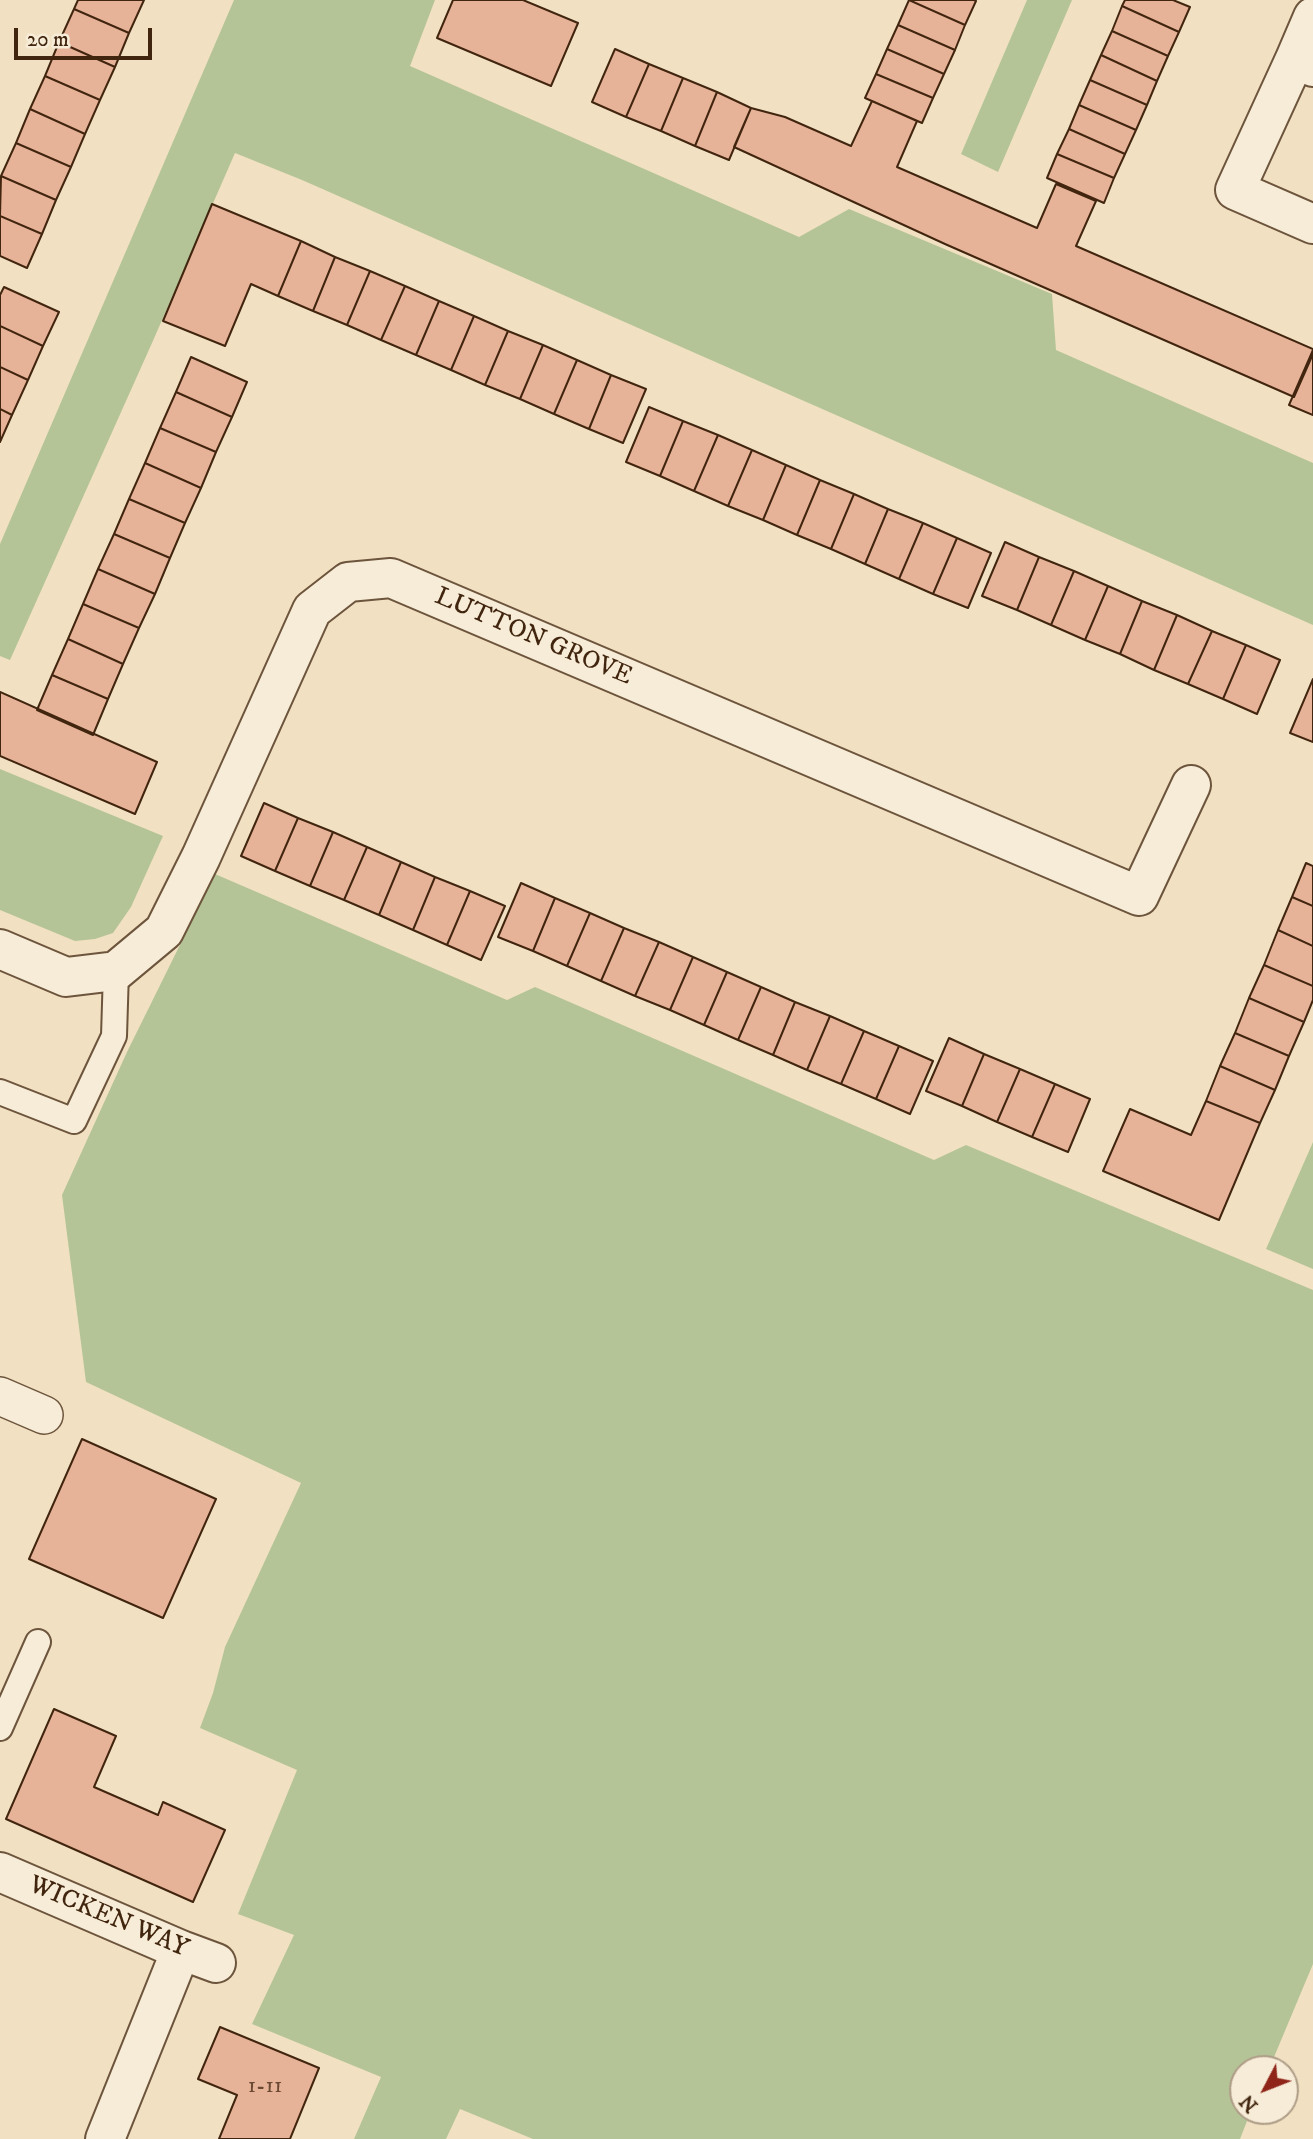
<!DOCTYPE html>
<html>
<head>
<meta charset="utf-8">
<style>
	body { margin:0 }
	#map { position:relative; width:1313px; height:2139px; overflow:hidden; background:#f1e1c2; font-family:"IM FELL DW Pica",serif }
	canvas { display:block }
	.north { position:absolute; left:1229px; top:2055px; width:70px; height:70px; box-sizing:border-box; background:#f6ecd7; border:2px solid #ae9c87; border-radius:50%; rotate:228deg; font-size:19px; font-weight:700; line-height:28px; text-align:center; color:#41250f }
	.north::after { content:''; display:block; margin:auto; width:24px; height:32px; background:#8f2418; clip-path:polygon(50% 0,100% 100%,50% 72%,0 100%) }
	.scale { position:absolute; left:14px; top:28px; width:138px; height:32px; box-sizing:border-box; border:4px solid #41250f; border-top:0; padding-left:9px; font-size:21px; line-height:24px; white-space:nowrap; color:#41250f; -webkit-text-stroke:5px #f6ecd7; paint-order:stroke }
</style>
</head>
<body>
<div id="map">
<canvas width="1313" height="2139"></canvas>
<div class="north">N</div>
<div class="scale">20 m</div>
</div>
<script>
const context = document.querySelector('canvas').getContext('2d');
context.lineJoin = 'round';
function fillPath(path, color) { context.fillStyle = color; context.fill(path, 'evenodd'); }
function strokePath(path, color, width, dash) { context.strokeStyle = color; context.lineWidth = width; context.lineCap = dash ? 'butt' : 'round'; context.setLineDash(dash || []); context.stroke(path); }
function write(font, color, halo, rows, align = 'center') {
  context.font = font + ' "IM FELL DW Pica",serif'; context.lineWidth = 6; context.setLineDash([]); context.textBaseline = 'middle'; context.strokeStyle = halo; context.fillStyle = color; for (const [text, x, y, turn = 0] of rows) {
    context.save(); context.translate(x, y); context.rotate((+turn || 0) * Math.PI / 180); context.textAlign = isNaN(turn) ? turn : align; if (halo) context.strokeText(text, 0, 0); context.fillText(text, 0, 0); context.restore();
  }
}
fillPath(new Path2D(`
	M 234,0 L 435,0 L 410,66 L 799,237 L 849,209 L 1052,294 L 1056,350 L 1313,463 L 1313,625 L 302,180 L 235,153 L 152,343 L 10,660 L 0,656 L 0,544 Z
	M 1027,0 L 1072,0 L 998,172 L 961,154 Z
	M 0,769 L 163,836 L 131,907 L 113,933 L 95,939 L 75,941 L 0,910 Z
	M 215,874 L 507,1000 L 535,987 L 934,1160 L 966,1145 L 1313,1290 L 1313,1964 L 1269,2069 L 1243,2069 L 1243,2111 L 1251,2111 L 1240,2139 L 533,2139 L 460,2109 L 446,2139 L 354,2139 L 381,2077 L 252,2024 L 294,1935 L 238,1914 L 297,1770 L 200,1728 L 213,1693 L 225,1647 L 301,1483 L 86,1382 L 62,1195 L 127,1052 Z
	M 1313,1142 L 1313,1269 L 1266,1249 Z`), '#b5c497');
const building = new Path2D(`
	M 78,0 L 144,0 L 129,33 L 74,9 Z
	M 453,0 L 523,0 L 578,23 L 551,86 L 437,38 Z
	M 909,0 L 974,0 L 976,1 L 965,25 Z
	M 909,0 L 965,25 L 955,50 L 898,25 Z
	M 1125,0 L 1173,0 L 1190,7 L 1179,32 L 1122,6 Z
	M 1122,6 L 1179,32 L 1168,56 L 1112,31 Z
	M 74,9 L 129,33 L 115,67 L 59,42 Z
	M 898,25 L 955,50 L 944,74 L 887,49 Z
	M 1112,31 L 1168,56 L 1157,81 L 1101,55 Z
	M 59,42 L 115,67 L 100,100 L 45,76 Z
	M 615,49 L 649,64 L 626,117 L 592,102 Z
	M 887,49 L 944,74 L 933,98 L 876,74 Z
	M 1101,55 L 1157,81 L 1147,105 L 1090,80 Z
	M 649,64 L 683,78 L 661,131 L 626,117 Z
	M 876,74 L 933,98 L 922,123 L 865,98 Z
	M 45,76 L 100,100 L 85,134 L 30,109 Z
	M 683,78 L 717,92 L 695,146 L 661,131 Z
	M 1090,80 L 1147,105 L 1136,130 L 1079,105 Z
	M 717,92 L 751,108 L 729,160 L 695,146 Z
	M 872,101 L 917,121 L 897,167 L 1037,228 L 1056,184 L 1096,201 L 1076,246 L 1313,349 L 1313,354 L 1294,397 L 945,244 L 734,147 L 751,108 L 785,117 L 851,146 Z
	M 1079,105 L 1136,130 L 1125,154 L 1069,129 Z
	M 30,109 L 85,134 L 71,167 L 16,143 Z
	M 1069,129 L 1125,154 L 1114,178 L 1057,154 Z
	M 16,143 L 71,167 L 56,200 L 1,176 Z
	M 1057,154 L 1114,178 L 1104,203 L 1047,178 Z
	M 1,176 L 56,200 L 42,234 L 0,216 Z
	M 212,204 L 301,241 L 278,296 L 251,284 L 225,346 L 163,321 Z
	M 0,216 L 42,234 L 27,268 L 0,256 Z
	M 301,241 L 335,257 L 313,311 L 278,296 Z
	M 335,257 L 370,271 L 347,325 L 313,311 Z
	M 370,271 L 405,286 L 381,340 L 347,325 Z
	M 405,286 L 439,301 L 416,355 L 381,340 Z
	M 4,287 L 59,312 L 43,346 L 0,326 L 0,295 Z
	M 439,301 L 474,316 L 451,370 L 416,355 Z
	M 474,316 L 508,331 L 485,385 L 451,370 Z
	M 0,326 L 43,346 L 28,380 L 0,367 Z
	M 508,331 L 543,345 L 520,399 L 485,385 Z
	M 543,345 L 577,360 L 554,414 L 520,399 Z
	M 1313,350 L 1313,415 L 1289,405 Z
	M 191,357 L 247,382 L 232,417 L 176,392 Z
	M 577,360 L 611,375 L 589,429 L 554,414 Z
	M 0,367 L 28,380 L 12,415 L 0,409 Z
	M 611,375 L 646,389 L 623,443 L 589,429 Z
	M 176,392 L 232,417 L 216,452 L 160,428 Z
	M 649,407 L 683,421 L 660,476 L 626,462 Z
	M 0,409 L 12,415 L 0,442 Z
	M 683,421 L 718,435 L 694,491 L 660,476 Z
	M 160,428 L 216,452 L 201,488 L 145,463 Z
	M 718,435 L 752,450 L 728,506 L 694,491 Z
	M 752,450 L 786,465 L 763,520 L 728,506 Z
	M 145,463 L 201,488 L 185,523 L 129,499 Z
	M 786,465 L 820,480 L 797,535 L 763,520 Z
	M 820,480 L 854,494 L 831,549 L 797,535 Z
	M 854,494 L 888,509 L 865,564 L 831,549 Z
	M 129,499 L 185,523 L 170,558 L 114,534 Z
	M 888,509 L 923,523 L 899,579 L 865,564 Z
	M 923,523 L 957,538 L 933,594 L 899,579 Z
	M 114,534 L 170,558 L 155,594 L 98,569 Z
	M 957,538 L 991,553 L 968,608 L 933,594 Z
	M 1005,542 L 1039,557 L 1017,610 L 982,596 Z
	M 1039,557 L 1074,571 L 1051,625 L 1017,610 Z
	M 98,569 L 155,594 L 139,628 L 83,604 Z
	M 1074,571 L 1108,586 L 1085,640 L 1051,625 Z
	M 1108,586 L 1142,601 L 1120,654 L 1085,640 Z
	M 1142,601 L 1177,615 L 1154,670 L 1120,654 Z
	M 83,604 L 139,628 L 123,664 L 68,639 Z
	M 1177,615 L 1212,631 L 1188,684 L 1154,670 Z
	M 1212,631 L 1246,645 L 1223,699 L 1188,684 Z
	M 68,639 L 123,664 L 108,699 L 52,675 Z
	M 1246,645 L 1280,660 L 1257,714 L 1223,699 Z
	M 52,675 L 108,699 L 93,735 L 37,710 Z
	M 1313,679 L 1313,742 L 1290,733 Z
	M 0,692 L 157,762 L 135,814 L 0,756 Z
	M 264,803 L 298,818 L 275,871 L 241,856 Z
	M 298,818 L 333,832 L 310,886 L 275,871 Z
	M 333,832 L 367,847 L 344,900 L 310,886 Z
	M 367,847 L 401,862 L 379,915 L 344,900 Z
	M 401,862 L 435,877 L 413,930 L 379,915 Z
	M 1306,863 L 1313,866 L 1313,906 L 1292,897 Z
	M 435,877 L 470,891 L 447,945 L 413,930 Z
	M 521,883 L 555,898 L 533,951 L 498,937 Z
	M 470,891 L 505,906 L 481,960 L 447,945 Z
	M 1292,897 L 1313,906 L 1313,946 L 1278,930 Z
	M 555,898 L 590,913 L 567,966 L 533,951 Z
	M 590,913 L 624,928 L 601,981 L 567,966 Z
	M 624,928 L 659,942 L 635,996 L 601,981 Z
	M 1278,930 L 1313,946 L 1313,986 L 1264,965 Z
	M 659,942 L 693,957 L 670,1010 L 635,996 Z
	M 693,957 L 727,972 L 704,1025 L 670,1010 Z
	M 1264,965 L 1313,986 L 1313,1000 L 1304,1022 L 1249,998 Z
	M 727,972 L 761,987 L 738,1040 L 704,1025 Z
	M 761,987 L 795,1002 L 773,1055 L 738,1040 Z
	M 1249,998 L 1304,1022 L 1289,1056 L 1235,1033 Z
	M 795,1002 L 830,1016 L 807,1070 L 773,1055 Z
	M 830,1016 L 864,1031 L 841,1084 L 807,1070 Z
	M 864,1031 L 899,1046 L 876,1099 L 841,1084 Z
	M 1235,1033 L 1289,1056 L 1275,1090 L 1220,1066 Z
	M 949,1038 L 984,1054 L 962,1106 L 926,1091 Z
	M 899,1046 L 933,1061 L 910,1114 L 876,1099 Z
	M 984,1054 L 1020,1069 L 997,1122 L 962,1106 Z
	M 1220,1066 L 1275,1090 L 1260,1123 L 1206,1101 Z
	M 1020,1069 L 1055,1084 L 1032,1137 L 997,1122 Z
	M 1055,1084 L 1090,1099 L 1068,1152 L 1032,1137 Z
	M 1206,1101 L 1260,1123 L 1219,1220 L 1103,1171 L 1130,1109 L 1191,1135 Z
	M 82,1439 L 216,1499 L 163,1618 L 29,1559 Z
	M 54,1709 L 116,1736 L 94,1787 L 158,1815 L 163,1802 L 225,1830 L 193,1902 L 6,1819 Z
	M 220,2027 L 319,2068 L 290,2139 L 219,2139 L 237,2095 L 198,2079 Z`);
fillPath(building, '#e7b398');
strokePath(building, '#41250f', 2);
const service = new Path2D(`
	M 0,1092 L 74,1121 L 114,1036 L 116,971
	M 0,1728 L 38,1642`);
const pedestrian = new Path2D(`
	M 0,1396 L 44,1415`);
const minor = new Path2D(`
	M 1295,59 L 1313,17
	M 1313,67 L 1295,59 L 1235,190 L 1313,224
	M 0,949 L 66,977 L 116,971 L 164,931 L 201,857 L 312,610 L 348,582 L 391,578 L 1139,896 L 1191,785
	M 0,1872 L 181,1950 L 216,1963
	M 105,2139 L 181,1950`);
strokePath(service, '#6d543c', 28);
strokePath(pedestrian, '#6d543c', 40);
strokePath(minor, '#6d543c', 42);
strokePath(service, '#f6ecd7', 24);
strokePath(pedestrian, '#f6ecd7', 37);
strokePath(minor, '#f6ecd7', 38);
write('23px', '#6a4831', null, [
	["1-11",265,2087]
]);
write('26px', '#41250f', '#f6ecd7', [
	["LUTTON GROVE",533,638,23],
	["WICKEN WAY",108,1918,23]
]);
</script>
</body>
</html>
